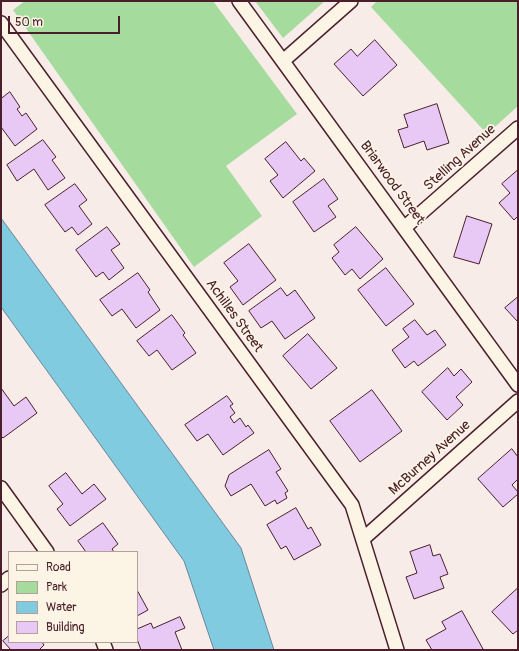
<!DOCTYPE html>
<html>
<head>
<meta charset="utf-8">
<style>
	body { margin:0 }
	#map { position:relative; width:519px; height:651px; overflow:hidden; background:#f8ece8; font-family:Pangolin,sans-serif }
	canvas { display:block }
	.frame { position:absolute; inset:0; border:2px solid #4a1f2b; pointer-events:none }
	.legend { position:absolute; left:8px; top:551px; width:130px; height:92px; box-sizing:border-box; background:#fcf5e5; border:1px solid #b59f9b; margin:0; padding:5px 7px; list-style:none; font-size:12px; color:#4a1f2b }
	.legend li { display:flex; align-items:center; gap:8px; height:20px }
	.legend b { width:20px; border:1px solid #b59f9b }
	.scale { position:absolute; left:8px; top:16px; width:112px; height:18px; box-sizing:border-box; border:2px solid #4a1f2b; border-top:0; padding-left:5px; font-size:12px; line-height:14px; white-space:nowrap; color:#4a1f2b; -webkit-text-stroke:3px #fcf5e5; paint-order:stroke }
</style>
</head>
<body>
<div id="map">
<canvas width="519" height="651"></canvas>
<div class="frame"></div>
<ul class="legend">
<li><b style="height:5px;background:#fcf5e5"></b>Road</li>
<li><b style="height:11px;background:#a6db9e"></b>Park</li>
<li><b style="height:11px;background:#80cbe0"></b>Water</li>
<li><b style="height:11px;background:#e8c8f5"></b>Building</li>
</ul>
<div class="scale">50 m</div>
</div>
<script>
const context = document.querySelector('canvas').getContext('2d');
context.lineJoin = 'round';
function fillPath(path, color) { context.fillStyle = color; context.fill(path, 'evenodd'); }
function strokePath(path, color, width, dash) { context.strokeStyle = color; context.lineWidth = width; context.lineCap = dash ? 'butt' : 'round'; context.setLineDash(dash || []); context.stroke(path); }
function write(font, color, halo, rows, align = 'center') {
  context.font = font + ' Pangolin,sans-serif'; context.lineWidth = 3.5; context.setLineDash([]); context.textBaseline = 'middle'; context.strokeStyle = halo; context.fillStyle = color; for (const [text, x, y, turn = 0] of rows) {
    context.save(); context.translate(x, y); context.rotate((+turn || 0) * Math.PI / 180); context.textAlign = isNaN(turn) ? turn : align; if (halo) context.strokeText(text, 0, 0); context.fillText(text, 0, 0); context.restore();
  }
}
fillPath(new Path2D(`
	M 25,1 L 213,1 L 297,114 L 226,166 L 262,216 L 194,267 L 13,10 Z
	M 255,1 L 325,1 L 283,38 Z
	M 377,1 L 518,1 L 518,106 L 487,134 L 371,7 Z`), '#a6db9e');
const water = new Path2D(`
	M 1,218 L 241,548 L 274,650 L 214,650 L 184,561 L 1,307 Z`);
fillPath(water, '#80cbe0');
strokePath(water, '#6a8698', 1);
const building = new Path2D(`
	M 375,40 L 397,65 L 363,96 L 334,64 L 351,49 L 357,56 Z
	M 10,92 L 20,107 L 17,109 L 22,116 L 26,113 L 37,129 L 15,146 L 1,127 L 1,99 Z
	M 437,104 L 449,143 L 427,150 L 424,141 L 404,148 L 398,130 L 408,127 L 404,115 Z
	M 43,140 L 56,157 L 52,160 L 65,178 L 48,190 L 34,169 L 17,181 L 7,165 Z
	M 286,142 L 301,161 L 304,158 L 315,171 L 283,198 L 270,181 L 278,175 L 265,159 Z
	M 518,170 L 518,216 L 514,220 L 499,203 L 510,193 L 502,184 Z
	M 324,179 L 338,199 L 328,206 L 336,217 L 314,232 L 293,202 Z
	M 75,184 L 87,200 L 79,206 L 92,224 L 78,235 L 72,227 L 65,232 L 45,205 Z
	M 467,216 L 492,224 L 479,264 L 454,257 Z
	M 107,227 L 120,244 L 111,250 L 124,268 L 109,280 L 103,272 L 96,277 L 76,250 Z
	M 356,227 L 383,259 L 360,279 L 352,269 L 345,275 L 332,258 L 339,252 L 334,245 Z
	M 249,244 L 276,280 L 243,305 L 230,287 L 238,281 L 224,263 Z
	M 386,268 L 414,304 L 386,326 L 358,290 Z
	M 138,273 L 150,290 L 148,292 L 160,310 L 136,328 L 122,309 L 112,316 L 100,300 Z
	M 281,288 L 287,296 L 295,290 L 315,318 L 285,339 L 272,321 L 261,328 L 249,311 Z
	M 518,297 L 518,322 L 505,308 Z
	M 172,315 L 185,333 L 183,335 L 196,353 L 172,370 L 157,350 L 149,356 L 137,341 Z
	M 415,320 L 427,335 L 435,330 L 446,345 L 418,366 L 414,361 L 405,368 L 392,350 L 409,337 L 403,329 Z
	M 308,334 L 337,368 L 311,389 L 283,356 Z
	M 448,368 L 454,376 L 461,369 L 472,382 L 456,397 L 463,405 L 447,420 L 422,392 Z
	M 1,388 L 14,406 L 26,397 L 37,413 L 3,438 L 1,436 Z
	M 372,390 L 402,431 L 360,462 L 330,421 Z
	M 227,396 L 233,404 L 230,406 L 235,413 L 230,417 L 234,423 L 240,418 L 246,427 L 248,425 L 254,433 L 223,455 L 208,434 L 197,441 L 185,425 Z
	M 512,449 L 518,457 L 518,479 L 512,485 L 518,492 L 518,494 L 503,507 L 478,479 Z
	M 269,450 L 281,469 L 276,472 L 288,491 L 285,493 L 287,498 L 277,504 L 275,500 L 265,506 L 251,484 L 231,496 L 225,486 L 229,475 Z
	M 66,473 L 82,494 L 94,484 L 106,499 L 70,526 L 57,509 L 63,504 L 49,486 Z
	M 296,508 L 308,529 L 311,527 L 321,545 L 294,560 L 286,546 L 281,549 L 267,525 Z
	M 103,523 L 118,544 L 112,549 L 114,552 L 86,552 L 78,541 Z
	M 430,545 L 433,556 L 440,554 L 448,574 L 440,577 L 444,588 L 414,599 L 406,577 L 417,573 L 410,552 Z
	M 518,588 L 518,630 L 513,634 L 492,612 Z
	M 137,590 L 148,610 L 137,616 Z
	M 462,611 L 483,649 L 481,650 L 432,650 L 426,640 L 446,629 L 442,622 Z
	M 180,617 L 185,628 L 175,632 L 182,650 L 141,650 L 137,639 L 137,629 L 151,623 L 153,628 Z
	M 9,636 L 9,642 L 42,642 L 44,645 L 39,650 L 11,650 L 3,641 Z`);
fillPath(building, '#e8c8f5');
strokePath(building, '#4a1f2b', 1);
const street = new Path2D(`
	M 239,1 L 518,385
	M 1,23 L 352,505 L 397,650
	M 283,61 L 351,1
	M 404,228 L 518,128
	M 1,488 L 47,552
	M 363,539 L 518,401
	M 1,585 L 9,578
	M 103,642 L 106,650`);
strokePath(street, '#4a1f2b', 16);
strokePath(street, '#fcf5e5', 13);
write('14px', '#4a1f2b', '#fcf5e5', [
	["Stelling Avenue",460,158,-42],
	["Briarwood Street",392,183,54],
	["Achilles Street",234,316,54],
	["McBurney Avenue",430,458,-42]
]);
</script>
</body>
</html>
